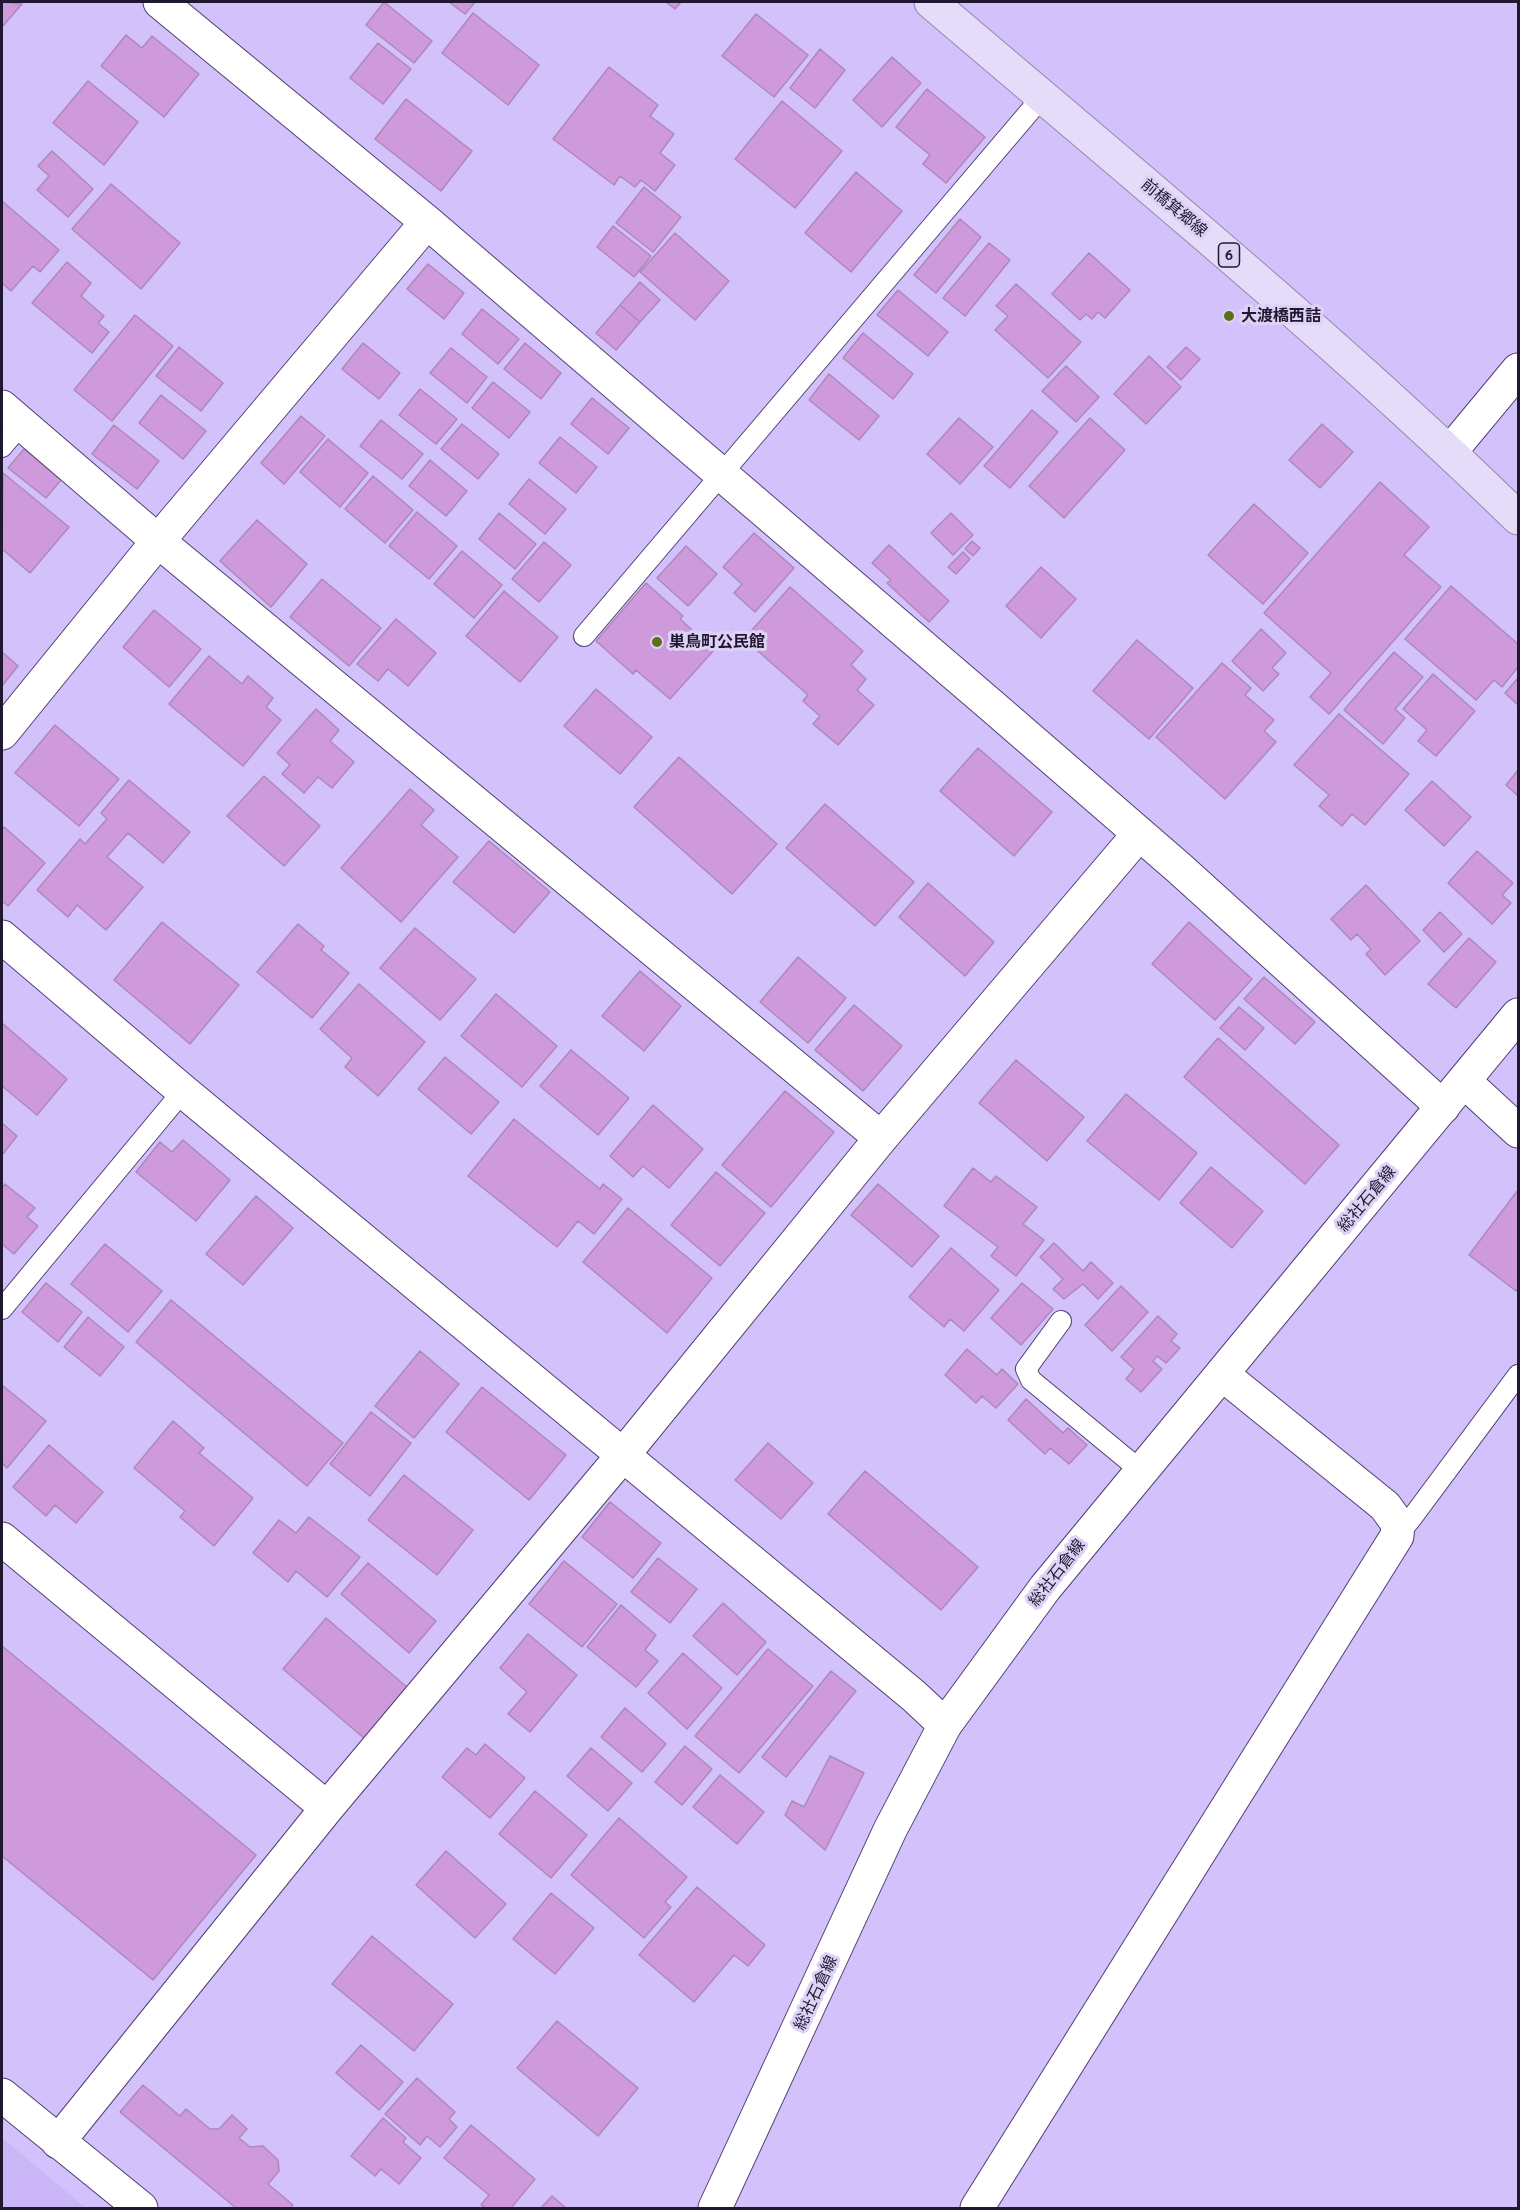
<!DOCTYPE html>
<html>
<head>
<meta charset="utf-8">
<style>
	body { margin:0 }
	#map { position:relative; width:1520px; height:2210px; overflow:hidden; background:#d3c1fb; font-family:Quicksand,sans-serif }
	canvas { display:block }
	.frame { position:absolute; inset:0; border:3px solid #20182e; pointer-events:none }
</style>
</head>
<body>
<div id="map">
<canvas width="1520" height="2210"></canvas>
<div class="frame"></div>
</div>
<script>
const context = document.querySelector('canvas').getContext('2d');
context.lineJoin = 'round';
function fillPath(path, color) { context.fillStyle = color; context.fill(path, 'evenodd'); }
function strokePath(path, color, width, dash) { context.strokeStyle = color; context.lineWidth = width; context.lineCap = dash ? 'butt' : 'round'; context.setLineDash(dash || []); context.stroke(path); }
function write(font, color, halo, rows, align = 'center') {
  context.font = font + ' Quicksand,"Noto Sans JP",sans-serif'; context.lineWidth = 6; context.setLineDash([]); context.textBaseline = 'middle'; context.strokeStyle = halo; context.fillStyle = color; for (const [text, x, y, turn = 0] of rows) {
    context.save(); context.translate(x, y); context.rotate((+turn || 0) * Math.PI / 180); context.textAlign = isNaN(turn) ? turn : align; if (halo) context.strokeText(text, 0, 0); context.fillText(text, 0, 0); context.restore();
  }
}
fillPath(new Path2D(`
	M 2,2138 L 86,2208 L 2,2208 Z`), '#cab6f6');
const building = new Path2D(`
	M 2,2 L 22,4 L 2,27 Z
	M 384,2 L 432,41 L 414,63 L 366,25 Z
	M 449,2 L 475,2 L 465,14 Z
	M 666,2 L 681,2 L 675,9 Z
	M 473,13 L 539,65 L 508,105 L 442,53 Z
	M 756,14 L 808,55 L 774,97 L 722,56 Z
	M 126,35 L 142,48 L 152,36 L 199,74 L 164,117 L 101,66 Z
	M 378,43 L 411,69 L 383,104 L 350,78 Z
	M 820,49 L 845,70 L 815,108 L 790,88 Z
	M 892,57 L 921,83 L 882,127 L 853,100 Z
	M 609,67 L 658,105 L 650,116 L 674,134 L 660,153 L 675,165 L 655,191 L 641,180 L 635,187 L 620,176 L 614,185 L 553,139 Z
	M 88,81 L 138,122 L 104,165 L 53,123 Z
	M 927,89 L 985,137 L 946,183 L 923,164 L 930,155 L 896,127 Z
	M 406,99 L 472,151 L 441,191 L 375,139 Z
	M 782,101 L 842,151 L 795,208 L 735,159 Z
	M 52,151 L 93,189 L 68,217 L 37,190 L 49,176 L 38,166 Z
	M 856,172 L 902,211 L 851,272 L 805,233 Z
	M 111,184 L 180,243 L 141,289 L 72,229 Z
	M 644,187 L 681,217 L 653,252 L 616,223 Z
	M 2,201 L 59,250 L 40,272 L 33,266 L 11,291 L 2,283 Z
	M 960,219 L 981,237 L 936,293 L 914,275 Z
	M 613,226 L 651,256 L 634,277 L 597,247 Z
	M 675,233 L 729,281 L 695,320 L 640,272 Z
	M 989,243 L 1010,260 L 965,316 L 943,298 Z
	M 1089,253 L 1130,290 L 1105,318 L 1098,312 L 1092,319 L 1086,314 L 1080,320 L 1052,294 Z
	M 67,262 L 91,283 L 81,296 L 104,316 L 98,323 L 109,332 L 92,353 L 32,303 Z
	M 428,264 L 464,293 L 444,319 L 407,289 Z
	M 640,282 L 660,300 L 640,322 L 620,305 Z
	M 1016,284 L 1081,342 L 1048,378 L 995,330 L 1008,316 L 996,306 Z
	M 898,290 L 948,332 L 928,356 L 877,315 Z
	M 620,305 L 640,322 L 616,350 L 596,333 Z
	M 482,309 L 519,339 L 498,364 L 462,334 Z
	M 135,315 L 173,346 L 112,421 L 74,390 Z
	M 863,333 L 913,374 L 893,399 L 843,358 Z
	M 363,343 L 400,373 L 379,399 L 342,369 Z
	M 525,343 L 561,373 L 541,399 L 504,369 Z
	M 179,347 L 223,383 L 201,411 L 156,376 Z
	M 1186,347 L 1200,359 L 1181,380 L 1167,367 Z
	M 451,348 L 487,377 L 467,403 L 430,373 Z
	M 1149,356 L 1181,387 L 1146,424 L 1114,394 Z
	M 1066,366 L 1099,397 L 1076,422 L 1042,391 Z
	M 829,374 L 879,416 L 859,440 L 809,400 Z
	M 493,382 L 530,412 L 509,438 L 472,408 Z
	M 420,389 L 457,419 L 436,444 L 399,415 Z
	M 161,395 L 206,431 L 183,459 L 139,423 Z
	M 592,398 L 629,428 L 608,454 L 571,424 Z
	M 1032,410 L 1058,432 L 1010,488 L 984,466 Z
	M 301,416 L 325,436 L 284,484 L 261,463 Z
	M 959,418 L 993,447 L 960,484 L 927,454 Z
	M 1090,418 L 1125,450 L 1064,518 L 1029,486 Z
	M 381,420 L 423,454 L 402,479 L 360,446 Z
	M 462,424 L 499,454 L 478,479 L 441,449 Z
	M 1322,424 L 1353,452 L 1320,488 L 1289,460 Z
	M 114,425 L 159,461 L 137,489 L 92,454 Z
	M 560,437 L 597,467 L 576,493 L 539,463 Z
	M 328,439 L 368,473 L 340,507 L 300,472 Z
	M 24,449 L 61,480 L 46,498 L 8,468 Z
	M 430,460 L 467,491 L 446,516 L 409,486 Z
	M 3,473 L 69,527 L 30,573 L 2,549 Z
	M 373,476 L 413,510 L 385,543 L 345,509 Z
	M 529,479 L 566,509 L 545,534 L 509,504 Z
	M 1380,482 L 1429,527 L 1404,555 L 1441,587 L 1329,714 L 1310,697 L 1331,673 L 1264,613 Z
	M 1254,504 L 1308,553 L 1263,604 L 1208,555 Z
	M 417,512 L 457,546 L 429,579 L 389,546 Z
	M 499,513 L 536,544 L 515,569 L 479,539 Z
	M 951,513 L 973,535 L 953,555 L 931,533 Z
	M 257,520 L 307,564 L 271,607 L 220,561 Z
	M 754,533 L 794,568 L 755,612 L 734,593 L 742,584 L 723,567 Z
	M 972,541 L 980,548 L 973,556 L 965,549 Z
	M 544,542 L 571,565 L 539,602 L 512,579 Z
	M 889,545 L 949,601 L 929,622 L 887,583 L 891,580 L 872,563 Z
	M 686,546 L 717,574 L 688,606 L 657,578 Z
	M 462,551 L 502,585 L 474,618 L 434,584 Z
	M 963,552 L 970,559 L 956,574 L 948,567 Z
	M 1041,567 L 1076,599 L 1041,638 L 1006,606 Z
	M 322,579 L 381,628 L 349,666 L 290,617 Z
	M 646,583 L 683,616 L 680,619 L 714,650 L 670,699 L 636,670 L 633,674 L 596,641 Z
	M 1451,586 L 1518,644 L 1518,667 L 1502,687 L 1494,680 L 1476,700 L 1405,639 Z
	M 790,587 L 863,651 L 851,665 L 866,679 L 857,690 L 874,705 L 838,745 L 813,724 L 820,716 L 803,701 L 808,695 L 744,639 Z
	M 504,591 L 558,637 L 520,682 L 466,636 Z
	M 154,610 L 201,649 L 169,687 L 123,647 Z
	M 396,619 L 436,653 L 408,686 L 388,669 L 378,681 L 357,664 Z
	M 1261,629 L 1286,653 L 1272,668 L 1279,674 L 1263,691 L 1232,661 Z
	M 1137,640 L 1193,688 L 1149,739 L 1093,691 Z
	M 2,652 L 18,666 L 2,686 Z
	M 1394,652 L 1423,677 L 1395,709 L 1405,718 L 1383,744 L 1344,710 Z
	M 209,656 L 242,684 L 248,676 L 273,698 L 266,707 L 281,720 L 243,766 L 169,704 Z
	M 1222,663 L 1251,688 L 1245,695 L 1274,720 L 1264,731 L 1276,742 L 1225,799 L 1156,737 Z
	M 1433,674 L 1475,711 L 1436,756 L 1418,741 L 1427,730 L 1403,709 Z
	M 1518,678 L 1518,705 L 1505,693 Z
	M 596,689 L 652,737 L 620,774 L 564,726 Z
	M 316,709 L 339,730 L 330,741 L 354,762 L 332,788 L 318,777 L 304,793 L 282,774 L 290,765 L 277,753 Z
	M 1339,714 L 1409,774 L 1365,825 L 1352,814 L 1342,826 L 1319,806 L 1329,795 L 1294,765 Z
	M 55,725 L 119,779 L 79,826 L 15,773 Z
	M 978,748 L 1052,812 L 1014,856 L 940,791 Z
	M 679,757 L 777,844 L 732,894 L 634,807 Z
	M 1518,770 L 1518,796 L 1506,785 Z
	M 264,776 L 320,826 L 284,866 L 227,816 Z
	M 129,780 L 190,832 L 163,863 L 128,833 L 107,857 L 143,887 L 106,930 L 77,905 L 68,917 L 37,890 L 80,839 L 85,844 L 107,819 L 101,813 Z
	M 1432,781 L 1471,817 L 1444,846 L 1405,810 Z
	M 410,789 L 434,810 L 421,825 L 458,857 L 401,922 L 341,868 Z
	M 825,804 L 914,882 L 875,926 L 786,848 Z
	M 4,827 L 45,863 L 8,906 L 2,901 L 2,830 Z
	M 489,841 L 550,892 L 514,933 L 453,882 Z
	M 1477,851 L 1513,883 L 1502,895 L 1511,903 L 1492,924 L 1448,883 Z
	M 928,883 L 994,942 L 965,976 L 899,917 Z
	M 1366,885 L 1420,941 L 1385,975 L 1366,954 L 1371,949 L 1357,934 L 1351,940 L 1331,919 Z
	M 1440,912 L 1462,934 L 1444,952 L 1423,930 Z
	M 162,922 L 239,985 L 190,1044 L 114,980 Z
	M 1189,922 L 1252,979 L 1215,1020 L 1152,964 Z
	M 298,924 L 324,946 L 321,950 L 349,973 L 312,1018 L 257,972 Z
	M 415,928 L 476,979 L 440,1020 L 380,968 Z
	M 1469,938 L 1496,962 L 1456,1008 L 1428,984 Z
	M 798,957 L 846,998 L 808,1043 L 760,1002 Z
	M 640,971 L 681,1006 L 644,1051 L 602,1016 Z
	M 1264,977 L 1315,1022 L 1295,1044 L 1244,999 Z
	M 359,984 L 425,1042 L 378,1096 L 345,1067 L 352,1058 L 320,1029 Z
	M 496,994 L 557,1046 L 522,1087 L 461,1036 Z
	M 854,1005 L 902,1046 L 863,1091 L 815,1050 Z
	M 1239,1007 L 1264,1028 L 1245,1050 L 1220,1028 Z
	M 2,1023 L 67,1079 L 37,1115 L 2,1086 Z
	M 1218,1038 L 1339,1145 L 1305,1184 L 1184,1077 Z
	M 571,1050 L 629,1098 L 598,1135 L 540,1086 Z
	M 445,1057 L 499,1102 L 471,1134 L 418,1089 Z
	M 1016,1060 L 1084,1117 L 1047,1161 L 979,1103 Z
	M 785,1091 L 834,1132 L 771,1207 L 722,1165 Z
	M 1126,1094 L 1197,1153 L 1159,1200 L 1087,1141 Z
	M 653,1105 L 703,1149 L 669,1188 L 643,1166 L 633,1177 L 610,1156 Z
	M 514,1119 L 600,1189 L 603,1184 L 622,1199 L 594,1234 L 578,1221 L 557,1247 L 468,1176 Z
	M 2,1123 L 17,1136 L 2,1155 Z
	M 183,1140 L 230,1180 L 196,1221 L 136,1172 L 160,1142 L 172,1152 Z
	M 1211,1167 L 1263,1211 L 1232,1248 L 1180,1203 Z
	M 973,1168 L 991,1182 L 996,1176 L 1037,1207 L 1023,1224 L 1044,1240 L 1016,1276 L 991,1256 L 998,1247 L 944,1206 Z
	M 716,1172 L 765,1213 L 720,1266 L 671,1225 Z
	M 5,1184 L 35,1208 L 27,1217 L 38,1226 L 14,1254 L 2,1244 L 2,1188 Z
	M 878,1184 L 939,1236 L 912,1267 L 851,1215 Z
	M 1518,1190 L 1518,1288 L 1516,1291 L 1469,1255 Z
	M 256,1196 L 293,1228 L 243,1285 L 206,1254 Z
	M 628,1208 L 712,1278 L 667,1333 L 583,1262 Z
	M 1054,1243 L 1083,1271 L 1091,1262 L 1113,1283 L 1098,1299 L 1083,1284 L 1064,1299 L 1053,1289 L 1063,1279 L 1040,1257 Z
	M 105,1244 L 162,1291 L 128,1332 L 71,1284 Z
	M 951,1248 L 999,1290 L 964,1331 L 950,1319 L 944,1327 L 909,1297 Z
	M 46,1283 L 82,1312 L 58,1342 L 22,1312 Z
	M 1022,1283 L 1053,1309 L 1021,1345 L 991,1318 Z
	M 1121,1286 L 1148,1312 L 1112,1351 L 1085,1325 Z
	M 171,1300 L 343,1443 L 307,1486 L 136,1342 Z
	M 1158,1316 L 1177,1334 L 1171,1341 L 1180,1348 L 1166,1363 L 1157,1356 L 1153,1361 L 1162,1369 L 1141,1392 L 1126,1379 L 1134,1369 L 1121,1357 Z
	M 88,1317 L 124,1347 L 100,1376 L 64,1347 Z
	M 967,1349 L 997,1375 L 1002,1369 L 1018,1384 L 996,1408 L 982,1396 L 976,1403 L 945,1375 Z
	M 420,1351 L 459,1384 L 414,1438 L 375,1406 Z
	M 2,1385 L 46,1421 L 7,1468 L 2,1463 Z
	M 482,1387 L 566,1455 L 529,1500 L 446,1432 Z
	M 1026,1399 L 1063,1433 L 1068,1428 L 1087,1445 L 1069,1464 L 1050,1448 L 1045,1454 L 1008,1420 Z
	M 371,1412 L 411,1443 L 370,1496 L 330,1464 Z
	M 173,1421 L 204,1448 L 199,1453 L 253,1498 L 214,1546 L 180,1517 L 185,1511 L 134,1468 Z
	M 768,1443 L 813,1483 L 781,1519 L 735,1480 Z
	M 49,1445 L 103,1492 L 76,1523 L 55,1505 L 46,1516 L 13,1487 Z
	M 865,1471 L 978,1567 L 941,1610 L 828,1514 Z
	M 404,1475 L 473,1530 L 437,1575 L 368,1520 Z
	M 610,1502 L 661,1543 L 633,1578 L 582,1537 Z
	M 309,1517 L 360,1557 L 327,1597 L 296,1571 L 288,1582 L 253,1553 L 279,1520 L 296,1533 Z
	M 658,1558 L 697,1589 L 670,1623 L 631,1592 Z
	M 564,1561 L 617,1604 L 582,1647 L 529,1604 Z
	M 368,1563 L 436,1621 L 409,1653 L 341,1594 Z
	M 723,1603 L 766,1642 L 737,1675 L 693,1636 Z
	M 621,1605 L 656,1635 L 645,1650 L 658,1661 L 636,1687 L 587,1647 Z
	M 326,1618 L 408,1688 L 365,1739 L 283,1669 Z
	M 528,1634 L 577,1675 L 530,1732 L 508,1714 L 527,1692 L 500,1668 Z
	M 2,1646 L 256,1855 L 153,1980 L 2,1856 Z
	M 768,1649 L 813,1686 L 739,1773 L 695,1736 Z
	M 683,1653 L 722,1688 L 687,1729 L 648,1693 Z
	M 831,1671 L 856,1691 L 786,1777 L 762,1757 Z
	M 625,1708 L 666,1744 L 642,1772 L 601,1737 Z
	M 485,1744 L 525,1778 L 490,1818 L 442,1777 L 467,1748 L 476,1755 Z
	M 685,1746 L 712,1769 L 682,1805 L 655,1782 Z
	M 591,1748 L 632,1783 L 608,1811 L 567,1776 Z
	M 830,1756 L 864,1773 L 825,1850 L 785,1815 L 792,1801 L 804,1807 Z
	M 720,1775 L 764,1812 L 737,1844 L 693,1807 Z
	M 535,1791 L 587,1835 L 551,1878 L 499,1834 Z
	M 619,1818 L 687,1877 L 665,1902 L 671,1907 L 644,1938 L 571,1875 Z
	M 446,1851 L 506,1904 L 475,1938 L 416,1885 Z
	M 697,1887 L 765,1945 L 748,1966 L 734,1955 L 694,2002 L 639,1955 Z
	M 551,1893 L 594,1928 L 555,1974 L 513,1939 Z
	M 372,1936 L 453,2004 L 414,2051 L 332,1984 Z
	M 557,2021 L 638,2088 L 598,2136 L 517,2068 Z
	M 361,2045 L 403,2082 L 379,2110 L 336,2073 Z
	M 417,2078 L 455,2112 L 449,2119 L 457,2127 L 440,2147 L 427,2136 L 420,2145 L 385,2114 Z
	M 143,2085 L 180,2116 L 186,2109 L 210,2129 L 219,2129 L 232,2115 L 247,2129 L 239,2138 L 250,2147 L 263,2146 L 278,2160 L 279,2171 L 268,2184 L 293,2205 L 290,2208 L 236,2208 L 120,2112 Z
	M 383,2118 L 406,2138 L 403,2142 L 421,2158 L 399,2184 L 381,2169 L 375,2176 L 351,2156 Z
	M 471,2125 L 535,2179 L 511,2208 L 486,2208 L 481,2205 L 489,2195 L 444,2158 Z
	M 552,2196 L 566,2208 L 541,2208 Z`);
fillPath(building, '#ce9adb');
strokePath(building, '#ae88b9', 1.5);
const service = new Path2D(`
	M 2,447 L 22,423
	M 584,636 L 1042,97
	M 2,1309 L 183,1091
	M 1061,1321 L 1026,1369 L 1031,1380 L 1140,1470
	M 1398,1524 L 1406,1525 L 1411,1519 L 1518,1375`);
const minor = new Path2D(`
	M 160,2 L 427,222 L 992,706 L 1179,868 L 1443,1107
	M 2,407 L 158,541 L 881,1138
	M 1450,452 L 1518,370
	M 2,733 L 158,541 L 427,222
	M 2,937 L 183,1091 L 914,1696 L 945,1725
	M 1464,1081 L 1518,1131
	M 2,1539 L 327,1808
	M 58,2142 L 327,1808 L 623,1455 L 881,1138 L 1139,834
	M 977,2208 L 1397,1536 L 1398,1524 L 1385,1506 L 1222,1374`);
const tertiary = new Path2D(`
	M 2,2095 L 141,2208`);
const secondary = new Path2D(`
	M 715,2208 L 890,1830 L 945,1725 L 1045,1588 L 1518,1015`);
const primary = new Path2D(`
	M 931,2 C 1129,171 1331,336 1518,518`);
strokePath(service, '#513f71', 22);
strokePath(minor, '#513f71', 35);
strokePath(tertiary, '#513f71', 35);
strokePath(secondary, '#513f71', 35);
strokePath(primary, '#9488af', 35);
strokePath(service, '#fff', 20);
strokePath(minor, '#fff', 33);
strokePath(tertiary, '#fff', 33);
strokePath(secondary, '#fff', 33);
strokePath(primary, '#e5dcf9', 33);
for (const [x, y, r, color] of [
	[1229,316,6,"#5f6e19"],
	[657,642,6,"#5f6e19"]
]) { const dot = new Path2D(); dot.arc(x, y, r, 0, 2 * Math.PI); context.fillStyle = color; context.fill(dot); strokePath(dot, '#ddd2f6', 2); }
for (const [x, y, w] of [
	[1229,255,21]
]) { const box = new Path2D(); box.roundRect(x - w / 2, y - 12, w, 24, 4.5); context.fillStyle = '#ddd2f6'; context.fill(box); strokePath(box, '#20182e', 1.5); }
write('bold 15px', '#20182e', null, [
	["6",1229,255]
]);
write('16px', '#20182e', '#ddd2f6', [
	["前橋箕郷線",1174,208,40],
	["総社石倉線",1367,1199,-50],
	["総社石倉線",1057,1573,-52],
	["総社石倉線",816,1993,-65]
]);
write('bold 16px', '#20182e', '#ddd2f6', [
	["大渡橋西詰",1241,316],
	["巣鳥町公民館",669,642]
], 'left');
</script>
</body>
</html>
